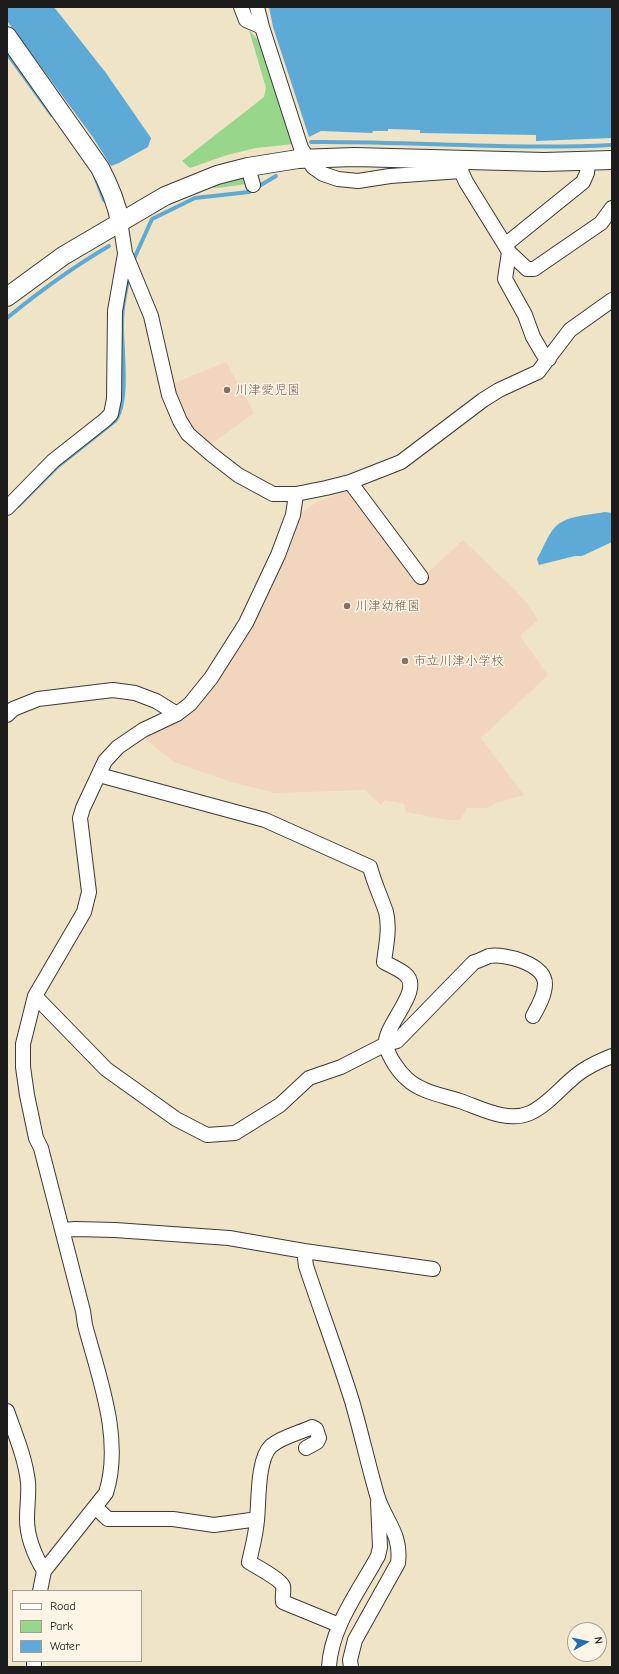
<!DOCTYPE html>
<html>
<head>
<meta charset="utf-8">
<style>
	body { margin:0 }
	#map { position:relative; width:619px; height:1674px; overflow:hidden; background:#f0e4c6; font-family:"Comic Neue",sans-serif }
	canvas { display:block }
	.frame { position:absolute; inset:0; border:8px solid #1c1c1c; pointer-events:none }
	.legend { position:absolute; left:12px; top:1590px; width:130px; height:72px; box-sizing:border-box; background:#fcf5e5; border:1px solid #a29e95; margin:0; padding:5px 7px; list-style:none; font-size:12px; color:#1c1c1c }
	.legend li { display:flex; align-items:center; gap:8px; height:20px }
	.legend b { width:20px; border:1px solid #a29e95 }
	.north { position:absolute; left:567px; top:1622px; width:40px; height:40px; box-sizing:border-box; background:#fcf5e5; border:1px solid #a29e95; border-radius:50%; rotate:82deg; font-size:11px; font-weight:700; line-height:16px; text-align:center; color:#1c1c1c }
	.north::after { content:''; display:block; margin:auto; width:14px; height:18px; background:#1f6fb2; clip-path:polygon(50% 0,100% 100%,50% 72%,0 100%) }
</style>
</head>
<body>
<div id="map">
<canvas width="619" height="1674"></canvas>
<div class="frame"></div>
<ul class="legend">
<li><b style="height:5px;background:#fff"></b>Road</li>
<li><b style="height:11px;background:#98d68c"></b>Park</li>
<li><b style="height:11px;background:#5eaad7"></b>Water</li>
</ul>
<div class="north">N</div>
</div>
<script>
const context = document.querySelector('canvas').getContext('2d');
context.lineJoin = 'round';
function fillPath(path, color) { context.fillStyle = color; context.fill(path, 'evenodd'); }
function strokePath(path, color, width, dash) { context.strokeStyle = color; context.lineWidth = width; context.lineCap = dash ? 'butt' : 'round'; context.setLineDash(dash || []); context.stroke(path); }
function write(font, color, halo, rows, align = 'center') {
  context.font = font + ' "Comic Neue","Klee One",sans-serif'; context.lineWidth = 3; context.setLineDash([]); context.textBaseline = 'middle'; context.strokeStyle = halo; context.fillStyle = color; for (const [text, x, y, turn = 0] of rows) {
    context.save(); context.translate(x, y); context.rotate((+turn || 0) * Math.PI / 180); context.textAlign = isNaN(turn) ? turn : align; if (halo) context.strokeText(text, 0, 0); context.fillText(text, 0, 0); context.restore();
  }
}
fillPath(new Path2D(`
	M 226,362 L 254,413 L 210,445 L 192,428 L 183,414 L 172,384 Z
	M 346,491 L 351,491 L 419,581 L 463,540 L 512,587 L 526,602 L 538,620 L 520,636 L 548,675 L 481,738 L 524,795 L 498,802 L 487,808 L 467,808 L 460,820 L 448,820 L 406,812 L 404,804 L 385,800 L 381,805 L 365,790 L 275,793 L 231,782 L 174,762 L 143,737 L 196,707 L 300,514 L 317,502 Z`), '#f1d5bd');
fillPath(new Path2D(`
	M 249,30 L 259,41 L 265,55 L 294,144 L 256,148 L 227,155 L 190,168 L 182,161 L 264,97 L 266,88 Z
	M 244,174 L 246,184 L 218,188 L 206,187 Z`), '#98d68c');
fillPath(new Path2D(`
	M 7,7 L 54,7 L 106,73 L 151,138 L 148,147 L 119,163 L 111,166 L 92,136 L 7,21 Z
	M 269,7 L 612,7 L 612,138 L 536,141 L 536,135 L 420,133 L 420,130 L 388,129 L 388,131 L 373,131 L 372,133 L 321,131 L 309,137 L 273,27 Z
	M 605,512 L 612,513 L 612,542 L 582,556 L 575,556 L 539,565 L 537,559 C 543,549 547,536 555,527 C 567,515 590,515 605,512 Z`), '#5eaad7');
strokePath(new Path2D(`
	M 7,53 L 52,115
	M 311,142 C 411,141 512,150 612,145
	M 95,176 L 104,200
	M 133,261 L 152,219 L 195,198 L 249,192 L 276,176
	M 7,318 C 40,291 73,267 109,246
	M 18,506 L 57,467 L 115,421 C 130,402 121,346 122,321 C 122,306 126,290 129,275`), '#5eaad7', 4);
const minor = new Path2D(`
	M 241,7 L 246,20 L 262,27
	M 257,7 L 262,27 L 301,148 L 313,167 L 323,174 L 338,179 L 358,181 L 390,176 L 461,171 L 463,160
	M 248,167 L 253,185
	M 461,171 L 466,182 L 505,245
	M 120,221 L 125,253 L 151,316 L 169,395 L 180,421 L 188,434 L 211,454 L 238,475 L 273,494 L 296,494 L 326,488 L 350,482 L 401,462 L 483,400 L 499,390 L 538,372 L 570,330 L 612,300
	M 509,252 L 527,269 L 534,269 L 601,223 L 612,208
	M 549,359 L 543,354 L 533,337 L 525,315 L 505,279 L 509,252 L 505,245 L 583,182 L 587,173 L 588,161
	M 350,482 L 421,577
	M 7,508 L 53,461 L 105,420 L 111,414 L 114,399 L 115,311 L 125,254
	M 7,715 L 13,709 L 38,699 L 113,690 L 135,693 L 156,701 L 177,714
	M 99,775 L 265,820 L 370,867 C 374,883 381,897 386,912 C 390,928 386,946 384,962 C 391,966 399,969 405,974 C 425,990 382,1026 386,1046 C 389,1057 398,1071 407,1079 C 421,1092 442,1095 460,1101 C 481,1108 507,1123 530,1113 C 550,1104 564,1083 582,1071 C 591,1065 602,1060 612,1056
	M 35,996 L 106,1069 L 176,1119 L 207,1135 L 235,1133 L 280,1105 L 309,1078 L 341,1067 L 386,1044 L 397,1041 L 474,962 C 479,961 484,958 489,956 C 505,953 545,964 545,984 C 545,995 538,1007 533,1016
	M 63,1230 L 75,1229 L 115,1230 L 229,1238 L 304,1251 L 433,1269
	M 304,1251 L 306,1266 C 321,1311 338,1356 352,1401 C 361,1432 368,1464 377,1495 C 384,1520 402,1533 398,1563 L 355,1640 L 350,1660 L 351,1667
	M 7,1411 C 15,1434 25,1457 28,1482 C 29,1494 27,1507 27,1519 C 27,1537 35,1556 44,1571
	M 306,1448 L 317,1442 L 319,1438 L 316,1429 L 312,1427 C 299,1433 281,1437 271,1446 C 257,1459 259,1502 257,1520 C 256,1534 252,1549 249,1562 C 257,1567 280,1579 283,1586 C 284,1591 282,1597 283,1602 L 339,1625
	M 95,1507 L 108,1519 L 173,1519 L 214,1525 L 251,1520 L 257,1521
	M 40,1591 L 44,1571 L 106,1493 C 123,1439 99,1378 85,1325 L 83,1311 L 41,1148 L 36,1138 L 27,1095 L 23,1067 L 23,1044 L 35,996 L 84,912 L 89,892 L 80,818 L 83,808 L 105,761 L 118,747 L 143,730 L 177,714 L 190,704 L 211,678 L 246,623 L 278,555 L 293,515 L 296,494
	M 34,1667 L 34,1661
	M 329,1667 C 331,1627 359,1591 378,1556 L 380,1547 L 378,1502`);
const tertiary = new Path2D(`
	M 7,36 L 100,168 C 109,185 116,202 120,221
	M 7,297 L 63,256 L 165,196 L 217,175 L 248,167 L 298,159 L 354,157 L 544,162 L 612,160`);
strokePath(minor, '#3c3a36', 16);
strokePath(tertiary, '#3c3a36', 20);
strokePath(minor, '#fff', 14);
strokePath(tertiary, '#fff', 18);
for (const [x, y, r, color] of [
	[227,390,4,"#8d6e63"],
	[347,606,4,"#8d6e63"],
	[405,661,4,"#8d6e63"]
]) { const dot = new Path2D(); dot.arc(x, y, r, 0, 2 * Math.PI); context.fillStyle = color; context.fill(dot); strokePath(dot, '#fcf5e5', 1.5); }
write('13px', '#785e54', '#fcf5e5', [
	["川津愛児園",235,390],
	["川津幼稚園",355,606],
	["市立川津小学校",413,661]
], 'left');
</script>
</body>
</html>
